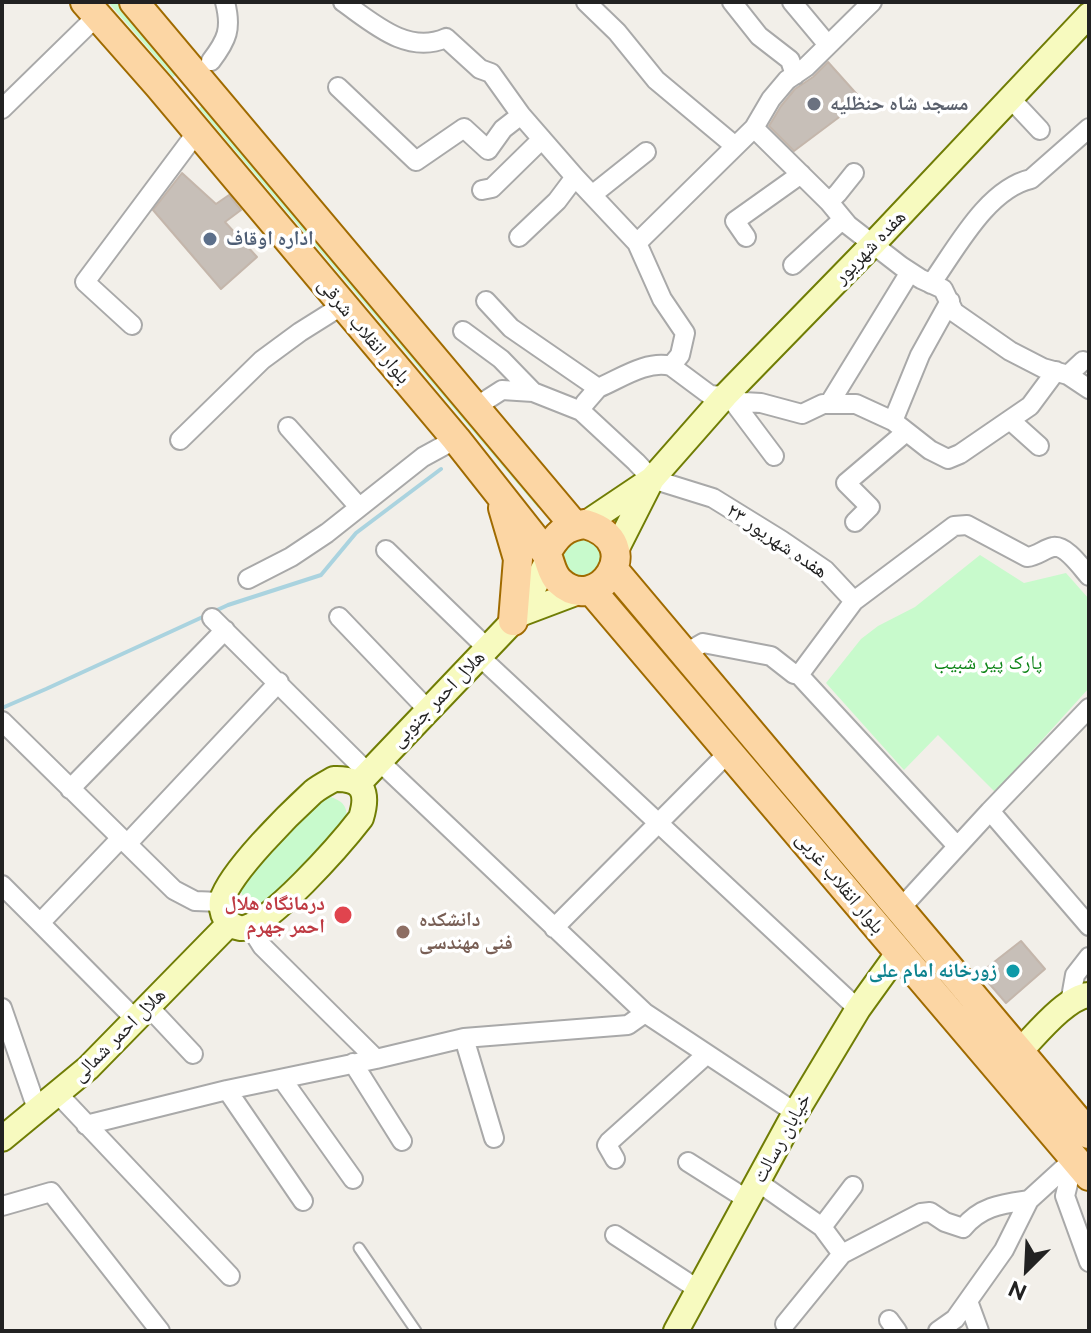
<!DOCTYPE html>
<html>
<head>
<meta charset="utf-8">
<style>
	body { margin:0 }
	#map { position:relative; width:1091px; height:1333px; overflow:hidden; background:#f2efe9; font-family:Raleway,sans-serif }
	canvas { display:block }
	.frame { position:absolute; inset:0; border:4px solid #222; pointer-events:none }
	.north { position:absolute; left:987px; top:1229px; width:80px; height:80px; -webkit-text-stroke:6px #fff; paint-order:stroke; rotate:204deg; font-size:22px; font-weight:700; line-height:32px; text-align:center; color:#222 }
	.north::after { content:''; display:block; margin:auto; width:28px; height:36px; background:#222; clip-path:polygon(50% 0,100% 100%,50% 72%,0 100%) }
</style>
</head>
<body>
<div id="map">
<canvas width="1091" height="1333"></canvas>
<div class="frame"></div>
<div class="north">N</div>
</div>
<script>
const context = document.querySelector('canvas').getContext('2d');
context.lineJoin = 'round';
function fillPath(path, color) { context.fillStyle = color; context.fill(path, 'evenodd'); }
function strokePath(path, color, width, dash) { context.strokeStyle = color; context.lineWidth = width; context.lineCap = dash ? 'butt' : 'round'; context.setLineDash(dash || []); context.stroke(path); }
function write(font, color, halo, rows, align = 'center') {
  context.font = font + ' Raleway,"Noto Naskh Arabic",sans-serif'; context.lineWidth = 7; context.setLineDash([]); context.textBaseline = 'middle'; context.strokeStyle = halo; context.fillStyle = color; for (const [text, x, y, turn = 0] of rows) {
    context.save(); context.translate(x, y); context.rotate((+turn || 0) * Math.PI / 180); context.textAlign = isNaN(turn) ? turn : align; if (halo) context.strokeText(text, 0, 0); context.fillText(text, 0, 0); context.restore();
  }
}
fillPath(new Path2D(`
	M 108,2 L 120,2 L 180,72 L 173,77 Z
	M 205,103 L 544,502 L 538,508 L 199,108 Z
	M 584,536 L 601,548 L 603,562 L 590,578 L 575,578 L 561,563 C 562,542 565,543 584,536 Z
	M 980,555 L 1024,583 L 1066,573 L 1089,599 L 1089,688 L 995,792 L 938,735 L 904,770 L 826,683 L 861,639 L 878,626 L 915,607 Z
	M 324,795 C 343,800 351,806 344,827 L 263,907 C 248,906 236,894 242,879 Z`), '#c8facc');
strokePath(new Path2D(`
	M 215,611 L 228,605 L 321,575 L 356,533 L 441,469
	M 2,708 L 46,689 L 207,615`), '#aad3df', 4);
const building = new Path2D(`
	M 828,62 L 862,100 L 794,151 L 769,126 L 781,106 L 795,89 L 813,77 Z
	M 182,173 L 216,204 L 229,195 L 241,210 L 225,222 L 257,257 L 221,289 L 153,210 Z
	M 1021,941 L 1045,969 L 1006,1003 L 980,973 Z`);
fillPath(building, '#c7bfb8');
strokePath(building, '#c4b6ab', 2);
const lane = new Path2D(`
	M 359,1248 L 416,1331`);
const street = new Path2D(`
	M 343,2 C 373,23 407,55 446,38 L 480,69 L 491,73 L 521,115 L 575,177 L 637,243
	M 586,2 L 617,32 L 656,80 L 735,146
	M 732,2 L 759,36 L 790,60 L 795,75
	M 792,2 L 828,45
	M 872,2 L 806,67 L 787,80 L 771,99 L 754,128 L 637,243 L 662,299 L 685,333 L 680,355 L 671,366 L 710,395 L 725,396 L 743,402 L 761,403 L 802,414 L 823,404 L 856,404 L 893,421 L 930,450 L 948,459 L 960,454 L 1030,406 L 1056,371
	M 211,61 C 227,40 232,29 225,2
	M 338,87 L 416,161 L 464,128 L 488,150 L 503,129 L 521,115
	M 1010,98 L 1040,130
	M 2,109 L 97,16
	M 754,128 L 829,202 L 848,225 L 901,266 L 921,279 L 943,289 L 954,312 L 1010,351 L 1043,368 L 1068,375 L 1089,389
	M 482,190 L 492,188 L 542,139
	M 592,195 L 646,152
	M 829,202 L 838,193 L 854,173
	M 519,237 L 557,201 L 575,177
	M 746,237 L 735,221 L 801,174
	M 793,265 L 843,219
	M 931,284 C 956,249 987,189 1031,179 L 1089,128
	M 486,301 L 511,328 L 598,388 C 620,379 646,360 671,366
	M 132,325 L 85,282 L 197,132
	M 463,331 L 501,359 L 533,392
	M 1068,375 L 1083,361
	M 598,388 L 585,403 L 581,411 L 636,462 L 652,479 L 713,498 L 781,540 L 825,570 L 854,601 L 954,526 L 967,525 L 1027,557 C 1037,556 1044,549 1053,547 C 1066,545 1081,567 1089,576
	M 728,398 L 735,404 L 774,456
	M 829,404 L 910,272
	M 474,408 L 502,390 L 533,392 L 581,411
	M 1010,420 L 1039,446
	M 893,421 L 920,355 L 950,301
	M 288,427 L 359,507
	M 180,440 L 262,360 L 300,332 L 343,305
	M 855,522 L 870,507 L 846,483 L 906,432
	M 386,550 L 487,648
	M 248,579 L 291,557 L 327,533 L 423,457 L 456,439
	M 339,617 L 428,710
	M 212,618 L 368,773
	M 684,654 L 703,643 L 771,656 L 794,674 L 799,675 L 854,601
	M 479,656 L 858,1009
	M 799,675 L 957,846
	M 2,721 L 174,890 L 195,901 L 221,902
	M 379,761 L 645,1013 L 796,1113
	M 70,789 L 225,630
	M 990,811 L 1089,926
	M 121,838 L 40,923 L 135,1019
	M 127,844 L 279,682
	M 2,885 L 40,923
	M 900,909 L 990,811 L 1089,708
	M 250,927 L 262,946 L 376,1059
	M 554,928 L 729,752
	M 1070,1003 L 1075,975 L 1089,957
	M 148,1006 L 193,1054
	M 2,1008 L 37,1109
	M 464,1038 L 494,1138
	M 353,1063 L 402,1141
	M 282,1079 L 353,1179
	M 227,1090 L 303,1201
	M 58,1094 L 230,1276
	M 86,1125 L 227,1090 L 376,1059 L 464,1038 L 628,1025 L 645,1013
	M 615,1159 L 607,1145 L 609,1142 L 707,1054
	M 1074,1159 L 1065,1196 L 1089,1262
	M 688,1162 L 748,1200
	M 758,1182 L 822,1227 L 853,1186
	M 2,1206 L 51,1192 L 160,1331
	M 822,1227 L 842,1254 L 921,1213 L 930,1212 L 945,1222 L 963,1228 C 981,1206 1002,1204 1029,1200
	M 615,1235 L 699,1290
	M 968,1301 L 979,1331
	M 889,1320 L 897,1331
	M 785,1324 L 842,1254
	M 938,1331 L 955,1319 L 1004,1250 L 1029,1200 L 1074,1159`);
const secondary = new Path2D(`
	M 652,479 L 725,396 L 874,243 L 1089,15
	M 585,524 L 652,479 L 615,552
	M 549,558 L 520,614 L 581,591
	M 334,779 C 363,778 369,792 361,818 C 344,840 265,932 240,928 C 234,927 228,923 225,918 C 222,913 221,905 222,900 C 230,872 290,813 313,792 C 319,787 327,783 334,779 Z
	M 358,784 L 520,614
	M 1019,1052 C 1036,1035 1066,997 1089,995
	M 2,1139 L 88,1068 L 229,924
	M 676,1331 L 790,1122 L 858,1009 L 899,952`);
const primary = new Path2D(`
	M 85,2 L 159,86 L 456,439 L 546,553
	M 134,2 L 574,525
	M 503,508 L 518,559 L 513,621
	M 585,524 C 650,543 597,618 559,581 C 551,573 551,563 546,553 C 556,536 564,526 585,524 Z
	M 614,570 L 1089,1134
	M 591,590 L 1089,1176`);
strokePath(lane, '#a9a9a9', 13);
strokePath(street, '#a9a9a9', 22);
strokePath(secondary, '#707d05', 28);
strokePath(primary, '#a06b00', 32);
strokePath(lane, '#fff', 9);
strokePath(street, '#fff', 18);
strokePath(secondary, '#f7fabf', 24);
strokePath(primary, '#fcd6a4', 28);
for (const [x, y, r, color] of [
	[814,104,8,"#6b7280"],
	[210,239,8,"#5c6f8a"],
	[343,915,10,"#e0444e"],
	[403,932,8,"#8d6e63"],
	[1013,971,8,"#0f9aa8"]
]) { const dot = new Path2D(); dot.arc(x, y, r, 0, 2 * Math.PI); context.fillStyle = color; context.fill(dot); strokePath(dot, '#fff', 3); }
write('bold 20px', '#5b616d', '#fff', [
	["مسجد شاه حنظلیه",830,104]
], 'left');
write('bold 20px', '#4e5e75', '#fff', [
	["اداره اوقاف",226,239]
], 'left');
write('20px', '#222', '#fff', [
	["هفده شهریور",870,247,-46],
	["بلوار انقلاب شرقی",364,331,50],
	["هفده شهریور ۲۳",777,541,34],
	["هلال احمر جنوبی",438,699,-46],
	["بلوار انقلاب غربی",840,883,50],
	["هلال احمر شمالی",119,1035,-45],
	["خیابان رسالت",782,1138,-61]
]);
write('20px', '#0c8416', '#fff', [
	["پارک پیر شبیب",988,663]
]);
write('bold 20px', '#be3a42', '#fff', [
	["درمانگاه هلال",325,904],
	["احمر جهرم",325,927]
], 'right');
write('bold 20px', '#785e54', '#fff', [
	["دانشکده",419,920],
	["فنی مهندسی",419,943]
], 'left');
write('bold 20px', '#0d838f', '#fff', [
	["زورخانه امام علی",997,971]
], 'right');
</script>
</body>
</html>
